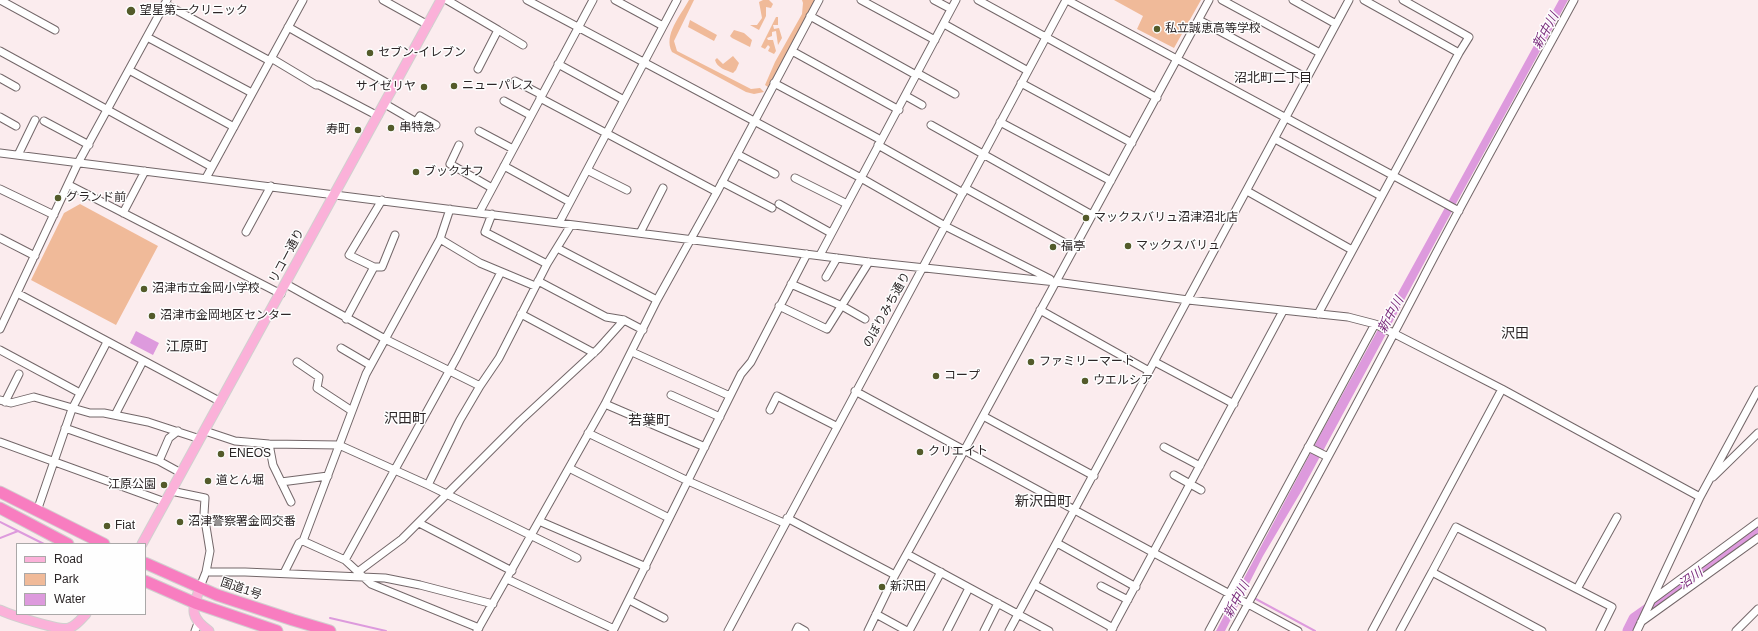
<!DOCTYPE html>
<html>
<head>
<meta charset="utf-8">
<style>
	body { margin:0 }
	#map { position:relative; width:1758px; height:631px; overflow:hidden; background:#fbecee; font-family:Helvetica,sans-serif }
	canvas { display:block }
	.legend { position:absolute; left:16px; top:543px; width:130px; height:72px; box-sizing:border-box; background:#fefefe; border:1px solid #aaa8a8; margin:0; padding:5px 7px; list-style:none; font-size:12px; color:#2c2627 }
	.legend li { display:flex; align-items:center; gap:8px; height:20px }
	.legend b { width:20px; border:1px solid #aaa8a8 }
</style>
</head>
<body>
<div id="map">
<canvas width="1758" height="631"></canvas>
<ul class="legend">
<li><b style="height:5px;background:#fbb1d9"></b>Road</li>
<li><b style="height:11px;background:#f0ba99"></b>Park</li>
<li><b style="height:11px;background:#dd9add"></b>Water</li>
</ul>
</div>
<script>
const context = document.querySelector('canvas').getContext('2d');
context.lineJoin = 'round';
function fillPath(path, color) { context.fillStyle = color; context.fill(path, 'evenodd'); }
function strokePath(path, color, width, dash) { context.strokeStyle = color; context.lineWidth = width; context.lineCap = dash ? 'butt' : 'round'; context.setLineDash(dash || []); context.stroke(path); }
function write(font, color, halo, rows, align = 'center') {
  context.font = font + ' Helvetica,"Noto Sans JP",sans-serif'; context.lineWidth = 3; context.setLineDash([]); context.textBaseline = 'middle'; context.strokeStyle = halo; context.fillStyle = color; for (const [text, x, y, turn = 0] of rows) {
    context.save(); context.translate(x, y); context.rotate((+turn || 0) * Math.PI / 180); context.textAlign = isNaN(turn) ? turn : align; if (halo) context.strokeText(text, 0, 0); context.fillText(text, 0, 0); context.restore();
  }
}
fillPath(new Path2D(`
	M 689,0 L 694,0 L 674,41 L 677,51 L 751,89 L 760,88 L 764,92 L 754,94 L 746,92 L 672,52 C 663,35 681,15 689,0 Z
	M 763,0 L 769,0 L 773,4 L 771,8 L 766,7 L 766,16 L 759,30 L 750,25 L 757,25 L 762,18 L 759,2 Z
	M 802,0 L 816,0 L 768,87 L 765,85 L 775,62 L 802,14 L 803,3 Z
	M 1114,0 L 1201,0 L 1174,48 L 1137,29 L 1143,16 Z
	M 776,17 L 778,17 L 778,25 L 773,25 L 774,29 L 779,28 L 782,38 L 778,45 L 776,31 L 772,32 L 772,36 L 767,38 L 768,40 L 773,40 L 776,51 L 774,54 L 768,51 L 770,47 L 768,45 L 765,49 L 761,47 Z
	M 690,20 L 717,35 L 714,41 L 688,27 Z
	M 734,30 L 744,33 L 752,40 L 750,47 L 732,38 L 730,36 Z
	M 733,56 L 739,63 L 736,70 L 733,73 C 726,70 717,68 715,60 L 717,58 L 723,64 Z
	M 80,204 L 158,246 L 116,325 L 31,280 L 64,213 Z`), '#f0ba99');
fillPath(new Path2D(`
	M 1559,0 L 1568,0 L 1458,200 L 1302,490 L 1263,556 L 1225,631 L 1216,631 L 1319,437 Z
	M 136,331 L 159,343 L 153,355 L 130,343 Z`), '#dd9add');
strokePath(new Path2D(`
	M 0,522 L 18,531
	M 0,538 L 18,531 L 44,544
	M 1254,598 L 1315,631
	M 330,618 L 386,631`), '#dd9add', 2);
strokePath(new Path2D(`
	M 1629,631 L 1635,619 L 1758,532`), '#dd9add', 13);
const minor = new Path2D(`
	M 383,0 L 428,25
	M 447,0 L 498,30 L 478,69
	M 527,0 L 861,178 L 945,226 L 1050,279
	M 615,0 L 663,26
	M 861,0 L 935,40
	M 934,0 L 951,9
	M 978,0 L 1157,98
	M 1067,0 L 1459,211
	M 1222,0 L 1320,53
	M 1293,0 L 1336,24
	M 1403,0 L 1469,37 L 1459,53
	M 2,1 L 55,30
	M 165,4 L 270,61
	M 810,16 L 916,75
	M 1199,20 L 1307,78
	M 944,24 L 1028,71
	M 288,27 L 394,87
	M 498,30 L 523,45
	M 147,37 L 252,93
	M 0,51 L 212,167
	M 792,51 L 899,110
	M 271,58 L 316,85 L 319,85 L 378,116
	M 558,64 L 624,100
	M 129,70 L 234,127
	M 917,73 L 955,94
	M 0,78 L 16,87
	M 515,81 L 542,95
	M 774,83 L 881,140
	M 1021,83 L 1132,143
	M 906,96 L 922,105
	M 540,98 L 717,192
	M 504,101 L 530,115
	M 385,104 L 416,122 L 420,116 L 436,125
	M 0,117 L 16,126
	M 44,121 L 89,145
	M 1000,122 L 1111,181
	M 931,125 L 1092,215
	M 479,131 L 513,149
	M 1275,139 L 1381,196
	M 459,145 L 450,164 L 492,188
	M 878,145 L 963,193
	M 0,153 L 869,262 L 1056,282 L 1188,300 L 1348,317 L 1375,324 L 1395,334 L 1502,389 L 1700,497 L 1637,631
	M 737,154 L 775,174
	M 18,155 L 35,120
	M 504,166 L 570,202
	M 587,170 L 627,190
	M 206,178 L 303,0
	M 795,178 L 847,204
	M 722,182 L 772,208
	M 69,185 L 281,294
	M 965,188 L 1074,248
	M 0,189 L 54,215
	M 1247,191 L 1352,250
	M 779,204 L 831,233
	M 450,209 L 440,239 L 366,374 L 303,541 L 345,560 L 371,584 L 479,628
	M 123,213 L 145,171
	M 479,213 L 593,0
	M 492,214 L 485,232 L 547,264
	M 559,223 L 677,0
	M 246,232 L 271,186
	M 640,233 L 663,188
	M 0,238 L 35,256
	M 440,239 L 480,263 L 535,286
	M 557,248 L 657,300
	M 820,255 L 956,0
	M 374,267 L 382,267 L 395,235
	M 826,277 L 837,258
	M 538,281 L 606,317 L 624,320 L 643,330
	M 286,284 L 385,339 L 480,386
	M 791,284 L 842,306 L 865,319
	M 17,293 L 221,402
	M 779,306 L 827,329 L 869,262
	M 1040,310 L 1149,371
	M 521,314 L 594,353
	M 1318,314 L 1459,53 L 1364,0
	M 346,319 L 374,267 L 349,255 L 382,200
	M 0,329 L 78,163 L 167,0
	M 341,348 L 370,365
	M 0,350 L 80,393
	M 632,352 L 730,396
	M 297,362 L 319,377 L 317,388 L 352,411
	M 1155,362 L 1234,404
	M 855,391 L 1298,631
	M 671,395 L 720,417
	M 0,400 L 11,403 L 34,397 L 90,413 L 104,413 L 148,422 L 200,439
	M 5,402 L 19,374
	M 605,404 L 705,447
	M 770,410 L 777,396 L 836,426
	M 115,415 L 143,361
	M 983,416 L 1094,476
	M 65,428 L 159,461 L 169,438 L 178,431
	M 205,431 L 235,441 L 269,444 L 339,445 L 428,485 L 577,558
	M 588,433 L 688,481 L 784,523
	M 0,442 L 165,502
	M 269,444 L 273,465 L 291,502
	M 1164,447 L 1200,466
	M 1308,447 L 1328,457
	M 159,461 L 181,473
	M 569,468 L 669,518
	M 1174,475 L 1201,490
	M 1713,477 L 1758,433
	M 281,482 L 328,476
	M 428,485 L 460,420 L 480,386 L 499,358 L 547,264 L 571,225
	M 171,491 L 205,498 L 204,514 L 210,551 L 206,572
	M 1700,497 L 1758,390
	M 37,511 L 72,409 L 107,342
	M 787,518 L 895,575
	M 539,521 L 646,567
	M 419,523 L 512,571
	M 1057,543 L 1136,587
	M 907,554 L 1049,631
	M 345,560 L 457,357 L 501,272
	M 359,571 L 402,539 L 520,421 L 598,349 L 624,320
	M 1432,572 L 1456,527 L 1612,607 L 1600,631
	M 284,573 L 299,543 L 304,540
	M 507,579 L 614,629
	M 1035,585 L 1113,628
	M 1101,586 L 1128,600
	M 200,587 L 206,572 L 245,572 L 385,578 L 420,585 L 493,604
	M 1577,589 L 1617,517
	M 629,600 L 664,618
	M 1652,600 L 1758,522
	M 876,614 L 907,631
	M 1641,622 L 1758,538
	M 195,631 L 198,623
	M 477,631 L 605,404 L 657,300 L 717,192 L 819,0
	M 613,631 L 741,374 L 751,362 L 807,254
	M 728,631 L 1066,0
	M 796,631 L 798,627 L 805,631
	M 868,631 L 895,575 L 964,451 L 1209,0
	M 909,631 L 941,572
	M 947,631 L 969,588
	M 984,631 L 998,603
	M 1009,631 L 1349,0
	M 1111,631 L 1283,311
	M 1209,631 L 1375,324
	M 1233,631 C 1297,515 1360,399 1421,282 C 1470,187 1523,94 1574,0
	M 1372,631 L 1502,389
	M 1400,631 L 1432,572 L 1542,631
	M 1736,631 L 1758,609`);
const major = new Path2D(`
	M 142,544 L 441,0
	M 200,587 C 193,609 188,616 209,631
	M 0,610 C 11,615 59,631 69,628 C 76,626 81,619 86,614`);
const highway = new Path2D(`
	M 0,492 L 104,544
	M 0,508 L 68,544
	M 145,563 L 217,595 L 293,620 L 330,631
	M 145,581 L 195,603 L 277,631`);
strokePath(minor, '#736769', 9);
strokePath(major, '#d1cfcf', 11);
strokePath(highway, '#d1cfcf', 13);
strokePath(minor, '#fff', 7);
strokePath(major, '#fbb1d9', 9);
strokePath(highway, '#f87dc0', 11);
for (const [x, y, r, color] of [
	[131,11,5,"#535b2a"],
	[1157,29,4,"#535b2a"],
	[370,53,4,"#535b2a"],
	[454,86,4,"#535b2a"],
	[424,87,4,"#535b2a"],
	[391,128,4,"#535b2a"],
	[358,130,4,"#535b2a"],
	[416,172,4,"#535b2a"],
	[58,198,4,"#535b2a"],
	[1086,218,4,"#535b2a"],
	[1128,246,4,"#535b2a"],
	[1053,247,4,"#535b2a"],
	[144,289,4,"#535b2a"],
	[152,316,4,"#535b2a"],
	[1031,362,4,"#535b2a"],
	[936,376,4,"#535b2a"],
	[1085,381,4,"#535b2a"],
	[920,452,4,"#535b2a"],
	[221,454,4,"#535b2a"],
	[208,481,4,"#535b2a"],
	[164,485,4,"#535b2a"],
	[180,522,4,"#535b2a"],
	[107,526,4,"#535b2a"],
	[882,587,4,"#535b2a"]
]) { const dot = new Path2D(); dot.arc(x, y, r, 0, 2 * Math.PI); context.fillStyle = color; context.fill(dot); strokePath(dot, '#fefefe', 1.5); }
write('12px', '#2c2627', '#fefefe', [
	["望星第一クリニック",140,11],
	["私立誠恵高等学校",1165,29],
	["セブン-イレブン",378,53],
	["ニューパレス",462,86],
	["サイゼリヤ",416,87,"right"],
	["串特急",399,128],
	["寿町",350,130,"right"],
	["ブックオフ",424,172],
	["グランド前",66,198],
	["マックスバリュ沼津沼北店",1094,218],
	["マックスバリュ",1136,246],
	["福亭",1061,247],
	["沼津市立金岡小学校",152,289],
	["沼津市金岡地区センター",160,316],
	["ファミリーマート",1039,362],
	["コープ",944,376],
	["ウエルシア",1093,381],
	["クリエイト",928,452],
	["ENEOS",229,454],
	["道とん堀",216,481],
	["江原公園",156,485,"right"],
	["沼津警察署金岡交番",188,522],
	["Fiat",115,526],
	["新沢田",890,587]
], 'left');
write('12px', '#2c2627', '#fefefe', [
	["リコー通り",287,256,-62],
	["のぼりみち通り",887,310,-61],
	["国道1号",241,589,19]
]);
write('italic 13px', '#7c2e7e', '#fefefe', [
	["新中川",1546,31,-61],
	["新中川",1391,315,-61],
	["沼川",1691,579,-35],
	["新中川",1237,600,-62]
]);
write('13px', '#2c2627', '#fefefe', [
	["沼北町二丁目",1273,78]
]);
write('14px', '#2c2627', '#fefefe', [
	["沢田",1515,334],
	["江原町",187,347],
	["沢田町",405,419],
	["若葉町",649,421],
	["新沢田町",1043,502]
]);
</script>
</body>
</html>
